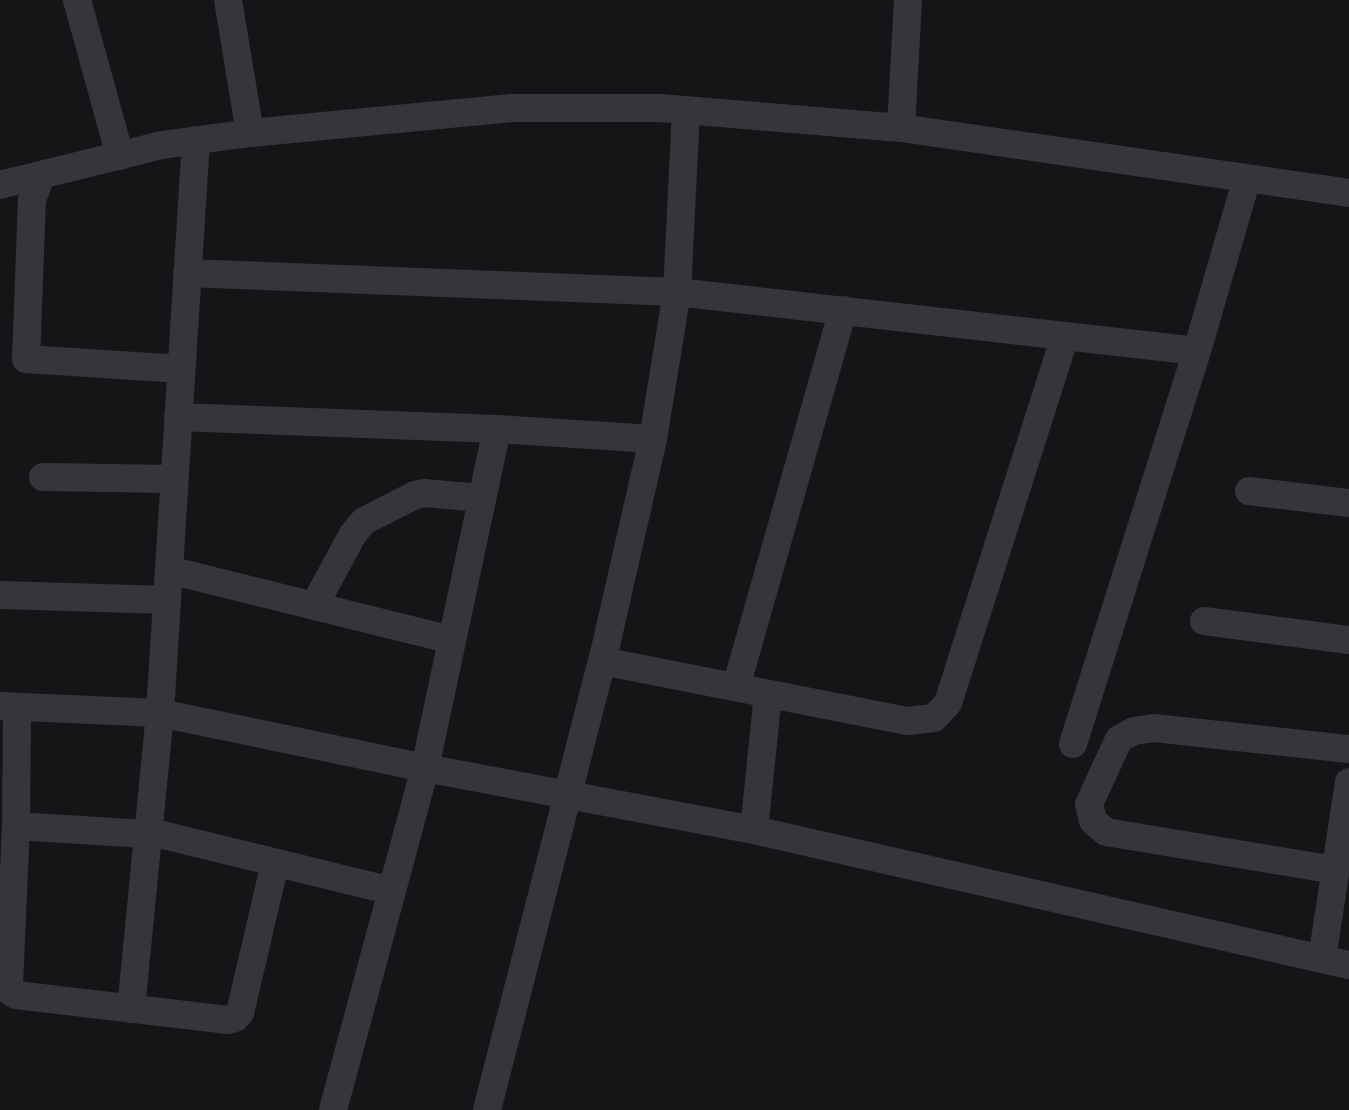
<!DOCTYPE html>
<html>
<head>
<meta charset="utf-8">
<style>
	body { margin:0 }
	canvas { display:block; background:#151517 }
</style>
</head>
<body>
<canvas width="1349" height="1110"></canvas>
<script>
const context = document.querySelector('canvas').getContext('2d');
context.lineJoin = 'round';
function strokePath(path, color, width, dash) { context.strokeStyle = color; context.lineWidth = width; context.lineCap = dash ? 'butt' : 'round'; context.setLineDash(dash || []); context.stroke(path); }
strokePath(new Path2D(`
	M 77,0 L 120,156
	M 228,0 L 250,133
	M 901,128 L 908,0
	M 196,140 L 160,713 L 425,768 L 754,830 L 1349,965
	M 41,175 L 32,200 L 26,359 L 181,369
	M 0,185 L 162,145 L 250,133 L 512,108 L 660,108 L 901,128 L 1349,193
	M 187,273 L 677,292 L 1197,351
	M 178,417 L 497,429 L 653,439
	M 43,477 L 174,479
	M 1249,491 L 1349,503
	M 169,570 L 452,640
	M 0,595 L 167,600
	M 314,606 L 353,534 L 364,521 L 415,495 L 424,493 L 482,498
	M 1204,621 L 1349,640
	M 602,661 L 907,721 L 934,718 L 948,703 L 1065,336
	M 736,687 L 843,310
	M 0,706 L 160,713 L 131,1009
	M 17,707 L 16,826 L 9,985 L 10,991 L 16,995 L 228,1020 L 235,1018 L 240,1013 L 275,863
	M 1073,744 L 1197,351 L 1247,178
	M 16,826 L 163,835 L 392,891
	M 754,830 L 768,694
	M 1335,870 L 1106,832 L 1093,821 L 1089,804 L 1119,739 L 1134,731 L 1154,728 L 1349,749
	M 1322,959 L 1349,782
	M 333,1110 L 425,768 L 497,429
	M 487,1110 L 606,645 L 653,439 L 677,292 L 686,110`), '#35363c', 28);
</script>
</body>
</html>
